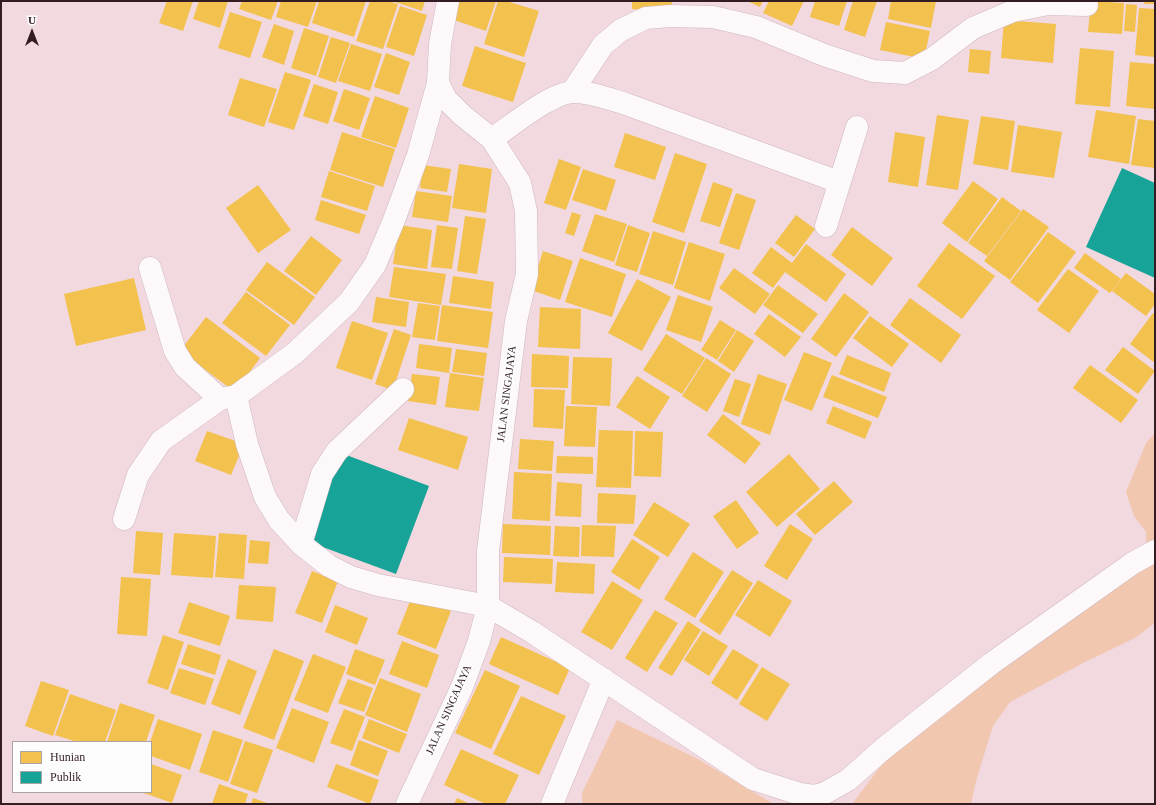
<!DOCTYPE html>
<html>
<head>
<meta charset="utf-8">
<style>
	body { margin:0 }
	#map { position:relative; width:1156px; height:805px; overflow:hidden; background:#f2d8df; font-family:Georgia,serif }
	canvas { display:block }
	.frame { position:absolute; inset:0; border:2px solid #331d23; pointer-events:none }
	.legend { position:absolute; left:12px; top:741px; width:140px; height:52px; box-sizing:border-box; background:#fdfdfd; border:1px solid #aca3a6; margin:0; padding:5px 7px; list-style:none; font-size:12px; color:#331d23 }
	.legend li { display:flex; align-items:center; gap:8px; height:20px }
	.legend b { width:20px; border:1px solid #aca3a6 }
	.north { position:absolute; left:12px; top:12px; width:40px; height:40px; -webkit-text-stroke:3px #fdfdfd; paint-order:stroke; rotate:0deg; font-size:11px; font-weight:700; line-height:16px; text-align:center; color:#331d23 }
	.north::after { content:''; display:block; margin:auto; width:14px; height:18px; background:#331d23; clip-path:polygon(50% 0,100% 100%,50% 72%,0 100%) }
</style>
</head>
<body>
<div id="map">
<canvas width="1156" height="805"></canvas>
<div class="frame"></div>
<ul class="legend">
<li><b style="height:11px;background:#f2c14e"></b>Hunian</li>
<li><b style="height:11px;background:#17a398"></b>Publik</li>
</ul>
<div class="north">U</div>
</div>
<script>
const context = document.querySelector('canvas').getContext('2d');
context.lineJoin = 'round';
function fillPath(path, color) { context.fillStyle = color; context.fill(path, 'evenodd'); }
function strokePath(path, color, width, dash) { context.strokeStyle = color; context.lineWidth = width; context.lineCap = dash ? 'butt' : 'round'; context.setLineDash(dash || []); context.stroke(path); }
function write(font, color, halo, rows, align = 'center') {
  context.font = font + ' Georgia,serif'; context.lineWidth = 4; context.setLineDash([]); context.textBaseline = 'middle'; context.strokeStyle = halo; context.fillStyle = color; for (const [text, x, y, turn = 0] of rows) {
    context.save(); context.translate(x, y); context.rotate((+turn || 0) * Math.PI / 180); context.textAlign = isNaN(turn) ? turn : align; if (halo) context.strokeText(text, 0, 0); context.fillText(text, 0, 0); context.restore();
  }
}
fillPath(new Path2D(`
	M 1155,433 L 1155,623 L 1135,638 L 1085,662 L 1010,702 L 993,726 L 976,781 L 971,804 L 852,804 L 890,754 L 957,701 L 1146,565 L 1146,532 L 1134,516 L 1126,492 L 1146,443 Z
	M 617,720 L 696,758 L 774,804 L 582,804 L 582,793 Z`), '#f2c7af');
fillPath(new Path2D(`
	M 167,1 L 193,1 L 183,31 L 159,23 Z
	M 199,1 L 228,1 L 220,28 L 193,19 Z
	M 242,1 L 278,1 L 271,20 L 239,9 Z
	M 281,1 L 317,1 L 308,27 L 276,17 Z
	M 319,1 L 366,1 L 354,37 L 312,23 Z
	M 370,1 L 388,1 L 398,4 L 383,49 L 356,41 Z
	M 392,1 L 425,1 L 422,11 Z
	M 457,1 L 496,1 L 486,31 L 451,19 Z
	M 498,1 L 506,1 L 539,11 L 524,57 L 484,44 Z
	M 632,1 L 672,1 L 671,13 L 632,9 Z
	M 747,1 L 763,1 L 760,7 Z
	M 769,1 L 804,1 L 792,26 L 763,13 Z
	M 815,1 L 847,1 L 839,26 L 810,17 Z
	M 853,1 L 877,1 L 865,37 L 844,30 Z
	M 891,1 L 936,1 L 931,28 L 888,19 Z
	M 1091,1 L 1124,3 L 1122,34 L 1088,32 Z
	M 1145,1 L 1155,1 L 1155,4 L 1144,4 Z
	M 1126,4 L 1137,5 L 1135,32 L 1124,31 Z
	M 400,6 L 427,15 L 414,56 L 386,47 Z
	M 1139,8 L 1155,9 L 1155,57 L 1135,55 Z
	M 230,12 L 262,22 L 250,58 L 218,48 Z
	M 1004,20 L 1056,24 L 1053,63 L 1001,58 Z
	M 886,22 L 930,31 L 924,59 L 880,50 Z
	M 274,24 L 294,31 L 284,65 L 262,57 Z
	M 304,28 L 329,36 L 316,76 L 291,68 Z
	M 331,37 L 350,43 L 336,83 L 318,77 Z
	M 351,44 L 382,54 L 370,91 L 338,81 Z
	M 475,46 L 526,63 L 513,102 L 462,86 Z
	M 1080,48 L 1114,51 L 1110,107 L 1075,104 Z
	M 970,49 L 991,51 L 989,74 L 968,72 Z
	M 386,53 L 410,62 L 399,95 L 374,87 Z
	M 1130,62 L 1155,64 L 1155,109 L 1126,106 Z
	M 285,72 L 311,80 L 294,130 L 268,122 Z
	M 240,78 L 277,89 L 264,127 L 228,115 Z
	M 314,84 L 338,92 L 328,124 L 303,116 Z
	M 344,89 L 370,98 L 359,130 L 333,121 Z
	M 375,96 L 409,108 L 396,148 L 361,137 Z
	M 1096,110 L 1136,116 L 1129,164 L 1088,157 Z
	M 937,115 L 969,120 L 958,190 L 926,185 Z
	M 981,116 L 1015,121 L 1008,170 L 973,164 Z
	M 1138,119 L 1155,121 L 1155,168 L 1131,165 Z
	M 1018,125 L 1062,132 L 1054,178 L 1011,172 Z
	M 342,132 L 395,149 L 383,187 L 330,170 Z
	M 895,132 L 925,137 L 918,187 L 888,182 Z
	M 625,133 L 666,147 L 655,180 L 614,167 Z
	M 675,153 L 707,164 L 684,233 L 652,222 Z
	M 559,159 L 581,167 L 566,210 L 544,203 Z
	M 459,164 L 492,169 L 486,213 L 452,208 Z
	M 423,165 L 451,169 L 447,192 L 420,188 Z
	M 583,169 L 616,180 L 606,211 L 572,200 Z
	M 329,171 L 375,186 L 367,211 L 321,197 Z
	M 973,181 L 998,199 L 967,242 L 942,223 Z
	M 713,182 L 733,189 L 720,227 L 700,221 Z
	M 258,185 L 291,230 L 258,253 L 226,208 Z
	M 416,191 L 452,196 L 448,222 L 412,217 Z
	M 736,193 L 756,200 L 739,250 L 719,243 Z
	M 1002,197 L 1021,211 L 987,256 L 968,243 Z
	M 321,200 L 366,215 L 359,234 L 315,220 Z
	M 1023,209 L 1049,227 L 1010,280 L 984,261 Z
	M 572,212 L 581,215 L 574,236 L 565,233 Z
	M 595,214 L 627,224 L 614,262 L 582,251 Z
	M 796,215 L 815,229 L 794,257 L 775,243 Z
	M 465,216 L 486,219 L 477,274 L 457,271 Z
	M 399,225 L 432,230 L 427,269 L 393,264 Z
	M 437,225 L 458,228 L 452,269 L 431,267 Z
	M 628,225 L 650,233 L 637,272 L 615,265 Z
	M 852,227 L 893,258 L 872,286 L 831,255 Z
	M 653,231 L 686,242 L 673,285 L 639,274 Z
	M 1048,232 L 1076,252 L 1038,303 L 1010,282 Z
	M 311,236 L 342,260 L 316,295 L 284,271 Z
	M 689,242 L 725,254 L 710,301 L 674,288 Z
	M 949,243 L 995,276 L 962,319 L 917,286 Z
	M 806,244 L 846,274 L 826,302 L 785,272 L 773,288 L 752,273 L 771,247 L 792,263 Z
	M 543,251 L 573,261 L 560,300 L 531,290 Z
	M 1085,253 L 1121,279 L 1110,293 L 1074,268 Z
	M 580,258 L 626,274 L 612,317 L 565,302 Z
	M 267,262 L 315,297 L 294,325 L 246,290 Z
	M 394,267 L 446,274 L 441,305 L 389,297 Z
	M 734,268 L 770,294 L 755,314 L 719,288 Z
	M 1068,269 L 1099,291 L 1069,333 L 1037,310 Z
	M 1126,273 L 1155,294 L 1155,304 L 1146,316 L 1112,291 Z
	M 453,276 L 494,282 L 491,309 L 449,303 Z
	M 134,278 L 146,330 L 76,346 L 64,294 Z
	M 637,279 L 671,297 L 642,351 L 608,333 Z
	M 778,285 L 818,314 L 803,333 L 763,305 Z
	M 246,292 L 290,325 L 266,356 L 222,323 Z
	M 844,293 L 869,312 L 836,357 L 811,339 Z
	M 678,295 L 713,307 L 701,342 L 666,330 Z
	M 376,297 L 409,302 L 406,327 L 372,322 Z
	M 910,298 L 961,335 L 941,363 L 890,325 Z
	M 418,303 L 440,306 L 435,340 L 412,337 Z
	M 442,305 L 493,312 L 488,348 L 437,341 Z
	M 540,307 L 581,309 L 580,349 L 538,347 Z
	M 1153,313 L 1155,314 L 1155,363 L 1130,344 Z
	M 769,314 L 801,337 L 785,357 L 754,334 Z
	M 870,316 L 909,344 L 892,367 L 853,338 Z
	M 206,317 L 260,358 L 235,392 L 180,351 Z
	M 720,320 L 736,330 L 717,360 L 701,350 Z
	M 352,321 L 388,333 L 372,380 L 336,368 Z
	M 394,329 L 411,335 L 393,390 L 375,384 Z
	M 737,330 L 754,341 L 734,372 L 718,361 Z
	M 666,334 L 705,358 L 682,394 L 643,370 Z
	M 419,344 L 452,348 L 449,373 L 416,368 Z
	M 1123,347 L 1155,371 L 1138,394 L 1105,370 Z
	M 456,349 L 487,353 L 484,376 L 452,372 Z
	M 804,352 L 832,363 L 812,411 L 784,400 Z
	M 532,354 L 569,356 L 568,388 L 531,387 Z
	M 847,355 L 891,373 L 884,392 L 839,374 Z
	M 573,357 L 612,358 L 610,406 L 571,404 Z
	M 706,358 L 731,374 L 707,412 L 682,396 Z
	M 1090,365 L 1138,400 L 1121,423 L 1073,388 Z
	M 450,373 L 484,378 L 479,411 L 445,407 Z
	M 412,374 L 440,377 L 436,405 L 408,401 Z
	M 758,374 L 787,384 L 770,435 L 741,424 Z
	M 832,375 L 887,397 L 878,418 L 823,397 Z
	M 637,376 L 670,397 L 650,429 L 616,407 Z
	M 735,379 L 751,384 L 739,417 L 723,411 Z
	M 534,389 L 565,390 L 563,429 L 533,427 Z
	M 566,406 L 597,407 L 595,447 L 564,446 Z
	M 833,406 L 872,422 L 865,439 L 826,423 Z
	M 723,414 L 761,443 L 745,464 L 707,435 Z
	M 409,418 L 468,437 L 458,470 L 398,450 Z
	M 599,430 L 633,431 L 631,488 L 596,487 Z
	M 207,431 L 244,444 L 231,475 L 195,461 Z
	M 635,431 L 663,432 L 661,477 L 634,476 Z
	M 520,439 L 554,441 L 552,471 L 518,469 Z
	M 789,454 L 820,489 L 777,527 L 746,492 Z
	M 557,456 L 593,457 L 593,474 L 556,473 Z
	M 514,472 L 552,474 L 550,521 L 512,519 Z
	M 834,481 L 853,502 L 815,535 L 796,514 Z
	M 557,482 L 582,484 L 581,517 L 555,516 Z
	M 598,493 L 636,495 L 634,524 L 597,523 Z
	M 736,500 L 759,533 L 737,549 L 713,516 Z
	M 654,502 L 690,524 L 668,557 L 633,535 Z
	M 503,524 L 551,526 L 550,555 L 502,553 Z
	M 790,524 L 813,539 L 787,580 L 764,566 Z
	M 582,525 L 616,526 L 614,557 L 581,556 Z
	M 555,526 L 580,527 L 579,557 L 553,556 Z
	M 136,531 L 163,533 L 160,575 L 133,573 Z
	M 174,533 L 216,536 L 213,578 L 171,575 Z
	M 219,533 L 247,535 L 244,579 L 215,577 Z
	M 632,539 L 660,557 L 639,590 L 611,572 Z
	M 250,540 L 270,542 L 268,564 L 248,563 Z
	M 693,552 L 724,572 L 695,618 L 664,599 Z
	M 504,557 L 553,559 L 552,584 L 503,582 Z
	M 557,562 L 595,564 L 594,594 L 555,592 Z
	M 732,570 L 753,583 L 720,635 L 699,621 Z
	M 312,571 L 338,581 L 322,623 L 295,613 Z
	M 121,577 L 151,579 L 147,636 L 117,634 Z
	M 758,580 L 792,601 L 770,637 L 735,615 Z
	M 612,581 L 643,600 L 612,650 L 581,632 Z
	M 239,585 L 276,587 L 273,622 L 236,619 Z
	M 412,596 L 451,611 L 436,649 L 397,634 Z
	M 189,602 L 230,616 L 220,646 L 178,633 Z
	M 335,605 L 368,618 L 357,645 L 325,632 Z
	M 655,610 L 678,623 L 647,672 L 625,658 Z
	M 688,621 L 701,630 L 672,676 L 658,668 Z
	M 703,631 L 728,646 L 709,676 L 684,660 Z
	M 163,635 L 184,642 L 168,690 L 147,683 Z
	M 501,637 L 570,668 L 558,695 L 489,664 Z
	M 402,641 L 439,655 L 427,688 L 389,674 Z
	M 188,644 L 221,655 L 215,675 L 181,664 Z
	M 274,649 L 304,661 L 274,740 L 243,728 Z
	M 355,649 L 385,660 L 375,685 L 346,674 Z
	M 733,649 L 759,665 L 737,700 L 711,683 Z
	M 313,654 L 346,667 L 328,713 L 294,700 Z
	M 228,659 L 257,671 L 240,715 L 211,704 Z
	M 762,667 L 790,684 L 767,721 L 739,704 Z
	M 179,668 L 214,679 L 205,705 L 170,693 Z
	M 485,670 L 520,686 L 491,749 L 455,733 Z
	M 380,678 L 421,694 L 407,732 L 365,715 Z
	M 348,679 L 373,688 L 364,712 L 338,703 Z
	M 41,681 L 69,690 L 53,736 L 25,726 Z
	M 70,694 L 116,710 L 105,742 L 77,742 L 55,735 Z
	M 521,696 L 566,716 L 539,775 L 493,754 Z
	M 120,703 L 155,715 L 146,742 L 107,742 Z
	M 292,708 L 329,722 L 314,763 L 276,748 Z
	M 344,709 L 365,717 L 352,751 L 330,743 Z
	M 158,719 L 202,734 L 190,770 L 151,756 L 150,742 Z
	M 369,719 L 407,734 L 399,753 L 362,738 Z
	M 213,730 L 243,740 L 228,782 L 199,772 Z
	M 359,740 L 388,751 L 378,776 L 350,765 Z
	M 245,741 L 273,750 L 257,793 L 230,784 Z
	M 461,749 L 519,775 L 505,804 L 486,804 L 444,785 Z
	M 151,764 L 182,775 L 172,803 L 141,792 L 151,792 Z
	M 336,764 L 379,780 L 370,804 L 327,787 Z
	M 219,784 L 248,794 L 245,804 L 212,804 Z
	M 253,798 L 270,804 L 251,804 Z
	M 457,798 L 470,804 L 454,804 Z`), '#f2c14e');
fillPath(new Path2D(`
	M 1122,168 L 1155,183 L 1155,278 L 1086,247 Z
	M 341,453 L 429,486 L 396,574 L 309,542 Z`), '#17a398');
const street = new Path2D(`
	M 438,83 L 418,155 L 394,220 L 375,265 L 349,302 L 295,353 L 236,396 L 247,444 L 265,497 L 279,520 L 301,544 L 329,566 L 351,577 L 378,585 L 488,606 L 532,632 L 753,779 L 800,794 L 814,796 L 825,793 L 848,780 L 883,749 L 992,663 L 1133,563 L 1155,551
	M 572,92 L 603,45 L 621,30 L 646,18 L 670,16 L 713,17 L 756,27 L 824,55 L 873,71 L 905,73 L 932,59 L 973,28 L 1013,11 L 1048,4 L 1087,5
	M 492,139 C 511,126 552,92 574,92 C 592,92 609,99 626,104 L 839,182
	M 826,226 L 857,127
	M 150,268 L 175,351 L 185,367 L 220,399
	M 124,519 L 138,475 L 161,441 L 220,399 L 236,396
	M 301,544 L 322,474 L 337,451 L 403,389
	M 552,804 L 604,679`);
const secondary = new Path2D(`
	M 407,804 L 462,687 L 479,641 L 488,606 L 488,551 L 516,321 L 527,274 L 526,211 L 520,183 L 492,139 L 462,115 L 446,99 L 438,83 L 440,44 L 448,1`);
strokePath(street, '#cdb7bd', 23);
strokePath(secondary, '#cdb7bd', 23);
strokePath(street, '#fdf9fa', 22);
strokePath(secondary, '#fdf9fa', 22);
write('11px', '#331d23', '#fdfdfd', [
	["JALAN SINGAJAYA",507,394,-83],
	["JALAN SINGAJAYA",449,710,-66]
]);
</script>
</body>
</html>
